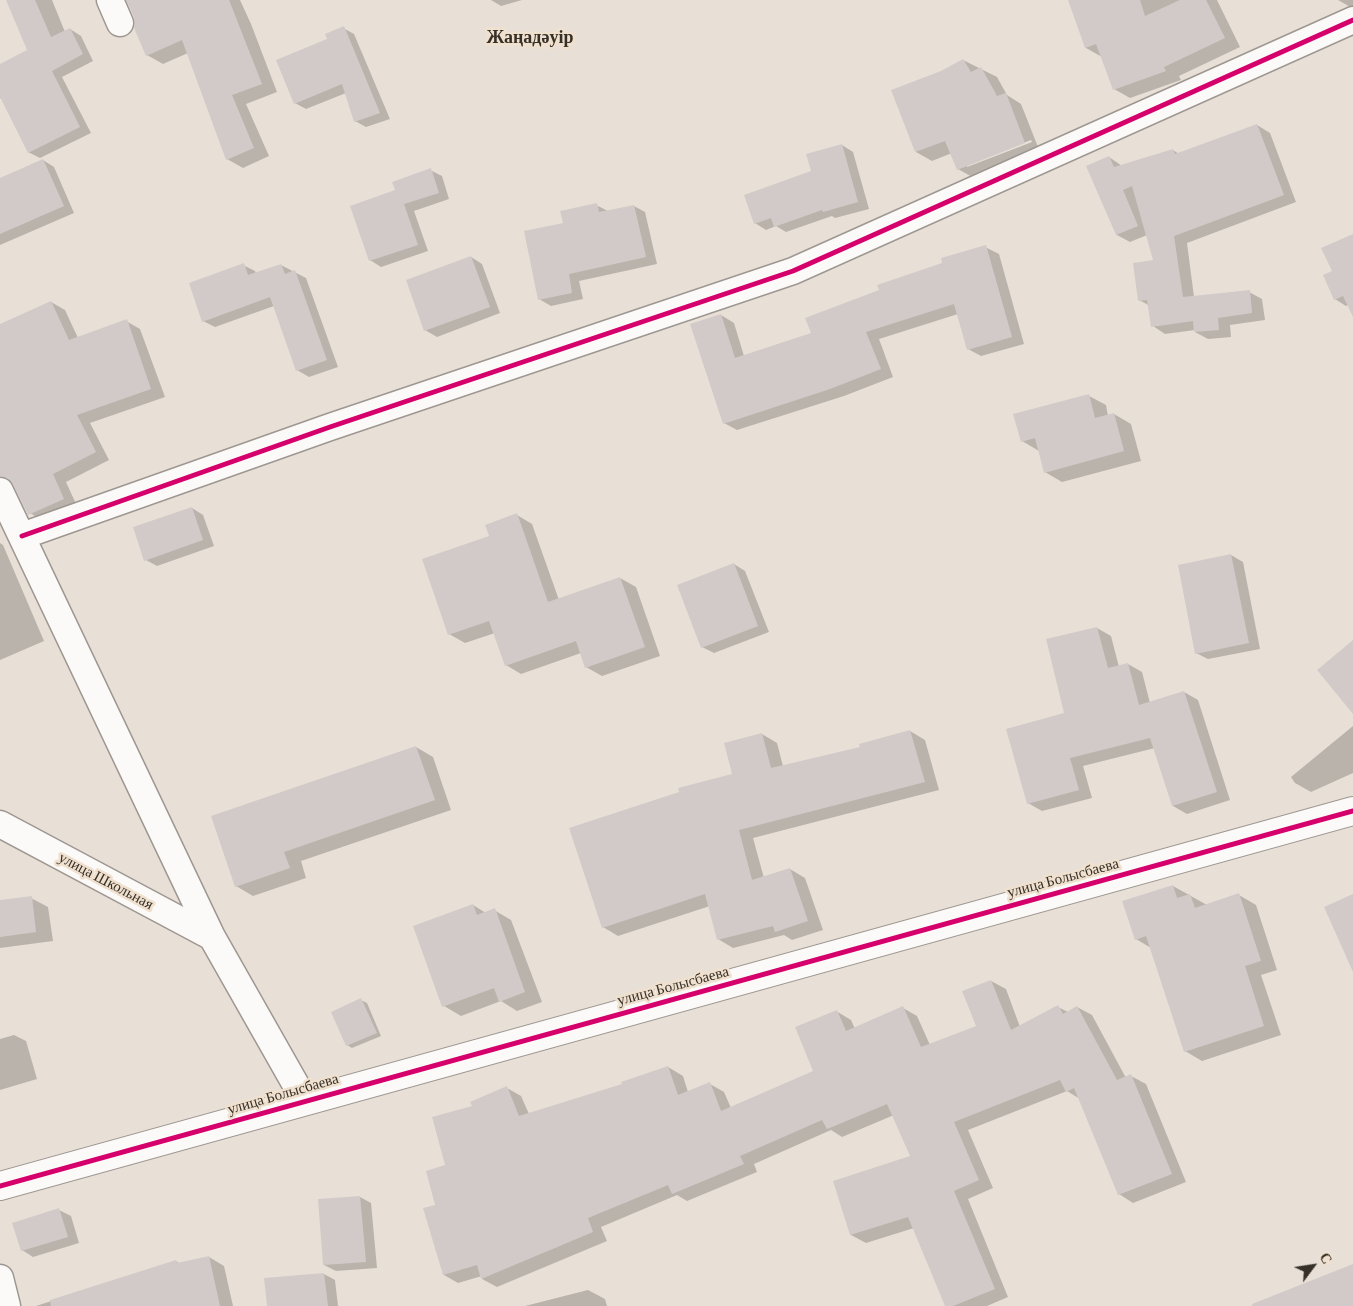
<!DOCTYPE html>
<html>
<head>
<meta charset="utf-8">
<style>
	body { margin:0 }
	#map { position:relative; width:1353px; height:1306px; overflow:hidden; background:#e8e0d7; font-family:"Crimson Pro",serif }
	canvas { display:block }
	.north { position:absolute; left:1288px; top:1241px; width:50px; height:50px; -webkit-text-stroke:4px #f0e1cf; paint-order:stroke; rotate:59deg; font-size:14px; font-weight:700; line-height:20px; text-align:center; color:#363029 }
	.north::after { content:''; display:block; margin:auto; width:18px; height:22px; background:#363029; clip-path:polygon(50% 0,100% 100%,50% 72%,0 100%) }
</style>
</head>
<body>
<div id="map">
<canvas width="1353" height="1306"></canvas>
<div class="north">С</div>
</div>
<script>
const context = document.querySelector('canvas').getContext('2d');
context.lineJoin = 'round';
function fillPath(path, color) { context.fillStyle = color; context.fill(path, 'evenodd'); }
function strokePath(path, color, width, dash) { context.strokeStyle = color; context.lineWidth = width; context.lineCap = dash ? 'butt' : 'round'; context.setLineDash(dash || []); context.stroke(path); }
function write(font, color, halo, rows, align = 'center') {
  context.font = font + ' "Crimson Pro",serif'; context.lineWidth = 5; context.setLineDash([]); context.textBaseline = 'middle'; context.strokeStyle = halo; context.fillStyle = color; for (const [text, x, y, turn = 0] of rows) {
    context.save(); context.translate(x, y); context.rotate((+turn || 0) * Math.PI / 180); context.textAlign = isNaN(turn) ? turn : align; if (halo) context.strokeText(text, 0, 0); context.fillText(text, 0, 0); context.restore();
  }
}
fillPath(new Path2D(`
	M 8,0 L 52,0 L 65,32 L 70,29 L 81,36 L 93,61 L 62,77 L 91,133 L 40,158 L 28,152 L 3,100 L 0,98 L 0,65 L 29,50 Z
	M 128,0 L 240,0 L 251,24 L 277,92 L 246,104 L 269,156 L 243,168 L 227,159 L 188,53 L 163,64 L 147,55 L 135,17 Z
	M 491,0 L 522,0 L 501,6 Z
	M 1069,0 L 1217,0 L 1240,47 L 1179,76 L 1181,80 L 1130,98 L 1114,89 L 1102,57 L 1086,48 Z
	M 1338,0 L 1353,0 L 1353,7 L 1352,8 Z
	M 343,28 L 354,34 L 390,119 L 366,127 L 355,121 L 346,93 L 306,109 L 295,103 L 328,40 Z
	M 963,60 L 997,77 L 1007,95 L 1021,104 L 1040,152 L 974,178 L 958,169 L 952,153 L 932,161 L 916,152 L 941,72 ZM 1031,140 L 1032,142 L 967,167 L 967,165 Z
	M 1257,125 L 1270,133 L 1296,202 L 1187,243 L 1194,297 L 1249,292 L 1262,299 L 1265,320 L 1230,325 L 1231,337 L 1208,339 L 1195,332 L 1195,330 L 1165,334 L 1153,326 L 1150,306 L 1139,300 L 1155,261 L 1147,235 L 1130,242 L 1117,235 L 1109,157 L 1122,166 L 1173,150 L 1179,154 Z
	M 842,145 L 853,152 L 869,209 L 835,218 L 832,216 L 786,232 L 776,226 L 766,230 L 755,223 Z
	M 43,160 L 54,167 L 74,213 L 0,245 L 0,179 Z
	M 430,170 L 442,176 L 449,199 L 414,211 L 428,251 L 381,267 L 370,260 L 396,191 Z
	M 596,205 L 608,211 L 634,206 L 645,212 L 657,264 L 579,281 L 583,299 L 551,306 L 539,299 L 564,224 Z
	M 1353,237 L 1353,302 L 1346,306 L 1335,299 L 1333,271 Z
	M 985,247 L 999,254 L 1024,344 L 981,356 L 968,349 L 958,314 L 879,339 L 893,377 L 844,396 L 737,430 L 724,423 L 721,315 L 734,323 L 744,356 L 813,334 L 880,291 Z
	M 471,257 L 482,264 L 500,313 L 437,337 L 425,330 Z
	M 243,265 L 255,271 L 256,274 L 281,265 L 306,278 L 338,367 L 309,377 L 297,370 L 274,306 L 215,327 L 203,321 Z
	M 51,302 L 65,310 L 78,338 L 126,321 L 140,329 L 165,397 L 90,423 L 109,460 L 66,482 L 77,506 L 43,521 L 30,513 L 0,450 L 0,326 Z
	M 1089,396 L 1106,405 L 1108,416 L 1114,414 L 1131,424 L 1141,461 L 1062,482 L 1045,472 L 1039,451 L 1022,441 Z
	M 192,508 L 203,515 L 214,546 L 157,566 L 146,560 Z
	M 517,515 L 532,524 L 559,600 L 620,578 L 636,587 L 660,656 L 602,676 L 586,667 L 581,653 L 521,674 L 506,665 L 495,633 L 465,643 L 449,634 L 490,537 Z
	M 0,543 L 3,545 L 44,641 L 0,660 Z
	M 1231,555 L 1243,562 L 1260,649 L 1208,659 L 1196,653 Z
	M 734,564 L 745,571 L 769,632 L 714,653 L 702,647 Z
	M 1097,628 L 1111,636 L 1119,667 L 1128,664 L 1142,672 L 1150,703 L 1184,692 L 1198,700 L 1230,800 L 1187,814 L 1173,806 L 1155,748 L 1083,766 L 1092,798 L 1042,811 L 1028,803 L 1066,714 Z
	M 1353,726 L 1353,773 L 1311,792 L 1295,783 L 1291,777 Z
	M 910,731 L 925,740 L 939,790 L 753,838 L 764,878 L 790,869 L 805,878 L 823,930 L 792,940 L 784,935 L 733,948 L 718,939 L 710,906 L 618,936 L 603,927 L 734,775 L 762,734 L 777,743 L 783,766 L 861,748 Z
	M 416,747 L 433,757 L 451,810 L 301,861 L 306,878 L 253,896 L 236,886 Z
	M 1173,886 L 1207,905 L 1239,895 L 1256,905 L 1277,970 L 1261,975 L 1281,1035 L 1202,1061 L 1185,1051 L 1151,948 L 1136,939 Z
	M 31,898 L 48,907 L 53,941 L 0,948 L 0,901 Z
	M 473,905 L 486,913 L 494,910 L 511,920 L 542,1002 L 517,1011 L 501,1001 L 461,1016 L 444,1006 Z
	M 991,981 L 1006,989 L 1020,1027 L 1058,1007 L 1068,1012 L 1077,1007 L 1092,1015 L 1126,1078 L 1131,1076 L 1146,1084 L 1186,1182 L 1133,1203 L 1119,1194 L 1080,1099 L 1067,1091 L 968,1130 L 993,1188 L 968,1199 L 1008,1297 L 987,1306 L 946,1306 L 914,1228 L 866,1243 L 851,1235 L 835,1182 L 912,1157 L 894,1115 L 842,1137 L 831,1130 L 754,1164 L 757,1172 L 687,1201 L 677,1195 L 601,1227 L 607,1241 L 497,1287 L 482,1279 L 482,1276 L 458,1283 L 444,1275 L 437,1206 L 447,1166 L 474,1106 L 507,1088 L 521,1096 L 529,1114 L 623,1085 L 668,1067 L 683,1076 L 688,1092 L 710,1084 L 724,1092 L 731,1108 L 815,1072 L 836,1011 L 851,1020 L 855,1029 L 903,1008 L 917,1016 L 930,1045 L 978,1026 Z
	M 361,1000 L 367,1003 L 381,1036 L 352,1048 L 347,1045 Z
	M 14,1035 L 26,1041 L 37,1079 L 0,1090 L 0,1039 Z
	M 360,1197 L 371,1203 L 377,1268 L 336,1271 L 324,1265 Z
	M 59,1210 L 71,1216 L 79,1243 L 33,1257 L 22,1250 Z
	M 209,1257 L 224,1266 L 233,1306 L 36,1306 L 176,1261 L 180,1264 Z
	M 324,1274 L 335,1280 L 338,1306 L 268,1306 Z
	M 588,1290 L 605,1299 L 607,1306 L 525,1306 Z`), '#0003');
fillPath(new Path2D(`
	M 6,0 L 35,0 L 51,37 L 70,28 L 83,54 L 52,71 L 80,127 L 28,153 L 0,97 L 0,64 L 27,50 Z
	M 126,0 L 229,0 L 262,84 L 232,95 L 254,148 L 226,160 L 182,40 L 146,56 L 134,28 L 135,24 L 134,17 Z
	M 1068,0 L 1140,0 L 1145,16 L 1180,0 L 1206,0 L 1225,38 L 1164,67 L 1166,71 L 1113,90 L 1096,44 L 1085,48 Z
	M 344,26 L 380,113 L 354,122 L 342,84 L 294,104 L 276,60 L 327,39 L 325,34 Z
	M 963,59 L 971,72 L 981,67 L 997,96 L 1006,93 L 1025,143 L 957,170 L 945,141 L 915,152 L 891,90 L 941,71 Z
	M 1257,124 L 1284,195 L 1174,236 L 1183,297 L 1250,290 L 1252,313 L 1218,318 L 1219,330 L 1194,332 L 1193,321 L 1151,327 L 1147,300 L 1138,301 L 1133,263 L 1153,260 L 1132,186 L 1123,190 L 1138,226 L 1116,235 L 1086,166 L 1109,156 L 1114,167 L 1173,149 L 1175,154 Z
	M 842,144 L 858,202 L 823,212 L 822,210 L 774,227 L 771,218 L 754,224 L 744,195 L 811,171 L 806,154 Z
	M 43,159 L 64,206 L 0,234 L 0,178 Z
	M 431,168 L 439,193 L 404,204 L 418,245 L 369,261 L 350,206 L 395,190 L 392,182 Z
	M 597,203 L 599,212 L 634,205 L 646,257 L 569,274 L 572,293 L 538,300 L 524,231 L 563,223 L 560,211 Z
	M 1353,234 L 1353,317 L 1343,296 L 1334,300 L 1323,275 L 1332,271 L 1321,248 Z
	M 986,245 L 1012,337 L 967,350 L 954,304 L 866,332 L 881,369 L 830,389 L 723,424 L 690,324 L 721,314 L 735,358 L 811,333 L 805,318 L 879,290 L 877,285 L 942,263 L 941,258 Z
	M 471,256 L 490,307 L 424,331 L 406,280 Z
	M 244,263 L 248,275 L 281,264 L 285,274 L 295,270 L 327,360 L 296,371 L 270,297 L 202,322 L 189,283 Z
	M 51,301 L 69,340 L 127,319 L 151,389 L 77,415 L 96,452 L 53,474 L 64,499 L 28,515 L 13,484 L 8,478 L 0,476 L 0,324 Z
	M 1089,394 L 1095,418 L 1114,413 L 1124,451 L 1044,473 L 1035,438 L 1021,442 L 1013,414 Z
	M 192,507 L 203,540 L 144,561 L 133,527 Z
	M 517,513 L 548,602 L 620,577 L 645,647 L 585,668 L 576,641 L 505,666 L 489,621 L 448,635 L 422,559 L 489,536 L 485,525 Z
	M 1231,554 L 1249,643 L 1195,654 L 1178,565 Z
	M 734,563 L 758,626 L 701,648 L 677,585 Z
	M 1097,627 L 1108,668 L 1128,663 L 1139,705 L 1184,691 L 1217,792 L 1172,806 L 1150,738 L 1070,758 L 1079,790 L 1027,804 L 1006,729 L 1064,713 L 1046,639 Z
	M 1353,640 L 1353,714 L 1317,670 Z
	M 910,730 L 925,782 L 739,830 L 752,880 L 790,868 L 808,921 L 775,932 L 773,926 L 717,940 L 705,894 L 602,928 L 569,828 L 679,792 L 678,788 L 732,774 L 724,743 L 762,733 L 771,768 L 860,747 L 859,744 Z
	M 416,746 L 435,800 L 284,852 L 290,868 L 235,887 L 211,816 Z
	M 1173,885 L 1177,898 L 1190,894 L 1195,908 L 1239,893 L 1261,961 L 1245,966 L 1264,1026 L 1184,1052 L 1146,936 L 1135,940 L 1122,901 Z
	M 1353,894 L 1353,972 L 1324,907 Z
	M 32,896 L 36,932 L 0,937 L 0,900 Z
	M 473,904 L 477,915 L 495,908 L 525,992 L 499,1002 L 494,988 L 442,1007 L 413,926 Z
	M 991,980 L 1011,1030 L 1058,1005 L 1063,1014 L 1077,1006 L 1117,1080 L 1131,1074 L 1172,1174 L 1118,1195 L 1074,1088 L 1066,1092 L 1060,1080 L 954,1122 L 979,1180 L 954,1191 L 995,1289 L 953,1306 L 945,1306 L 908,1217 L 850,1235 L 833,1181 L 910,1156 L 887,1104 L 827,1129 L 822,1120 L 740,1156 L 744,1164 L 672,1194 L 668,1185 L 588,1218 L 593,1232 L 481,1279 L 477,1265 L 443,1275 L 423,1208 L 435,1205 L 426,1171 L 445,1165 L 432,1117 L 472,1106 L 470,1102 L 507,1086 L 519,1116 L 622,1084 L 621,1082 L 668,1066 L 678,1095 L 710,1082 L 721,1111 L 813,1071 L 795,1027 L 837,1010 L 846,1031 L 903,1006 L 921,1047 L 976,1026 L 962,991 Z
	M 361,998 L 377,1033 L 346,1046 L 331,1012 Z
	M 360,1196 L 366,1262 L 323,1265 L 318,1199 Z
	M 59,1208 L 68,1237 L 21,1251 L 12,1223 Z
	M 209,1256 L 220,1306 L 51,1306 L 50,1300 L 176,1260 L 177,1263 Z
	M 1353,1264 L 1353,1306 L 1252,1306 L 1252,1304 Z
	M 324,1273 L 328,1306 L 267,1306 L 264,1278 Z`), '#d2cac8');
const minor = new Path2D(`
	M 110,0 L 120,23
	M 0,491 L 212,937 L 305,1101
	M 22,536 L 330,427 L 793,271 L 1353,20
	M 0,824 L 212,937
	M 0,1278 L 7,1306`);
const tertiary = new Path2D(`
	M 0,1186 L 1353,811`);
strokePath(minor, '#9e9791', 29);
strokePath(tertiary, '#9e9791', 30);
strokePath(minor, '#fcfaf9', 26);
strokePath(tertiary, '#fcfaf9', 28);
strokePath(new Path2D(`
	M 22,536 L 330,427 L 793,271 L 1353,20
	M 0,1186 L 1353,811`), '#d6006c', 5);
write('15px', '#363029', '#f0e1cf', [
	["улица Болысбаева",1063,878,-15],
	["улица Школьная",106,881,28],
	["улица Болысбаева",673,986,-15],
	["улица Болысбаева",283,1094,-16]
]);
write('bold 18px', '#363029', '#f0e1cf', [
	["Жаңадәуір",530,37]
]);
</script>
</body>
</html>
